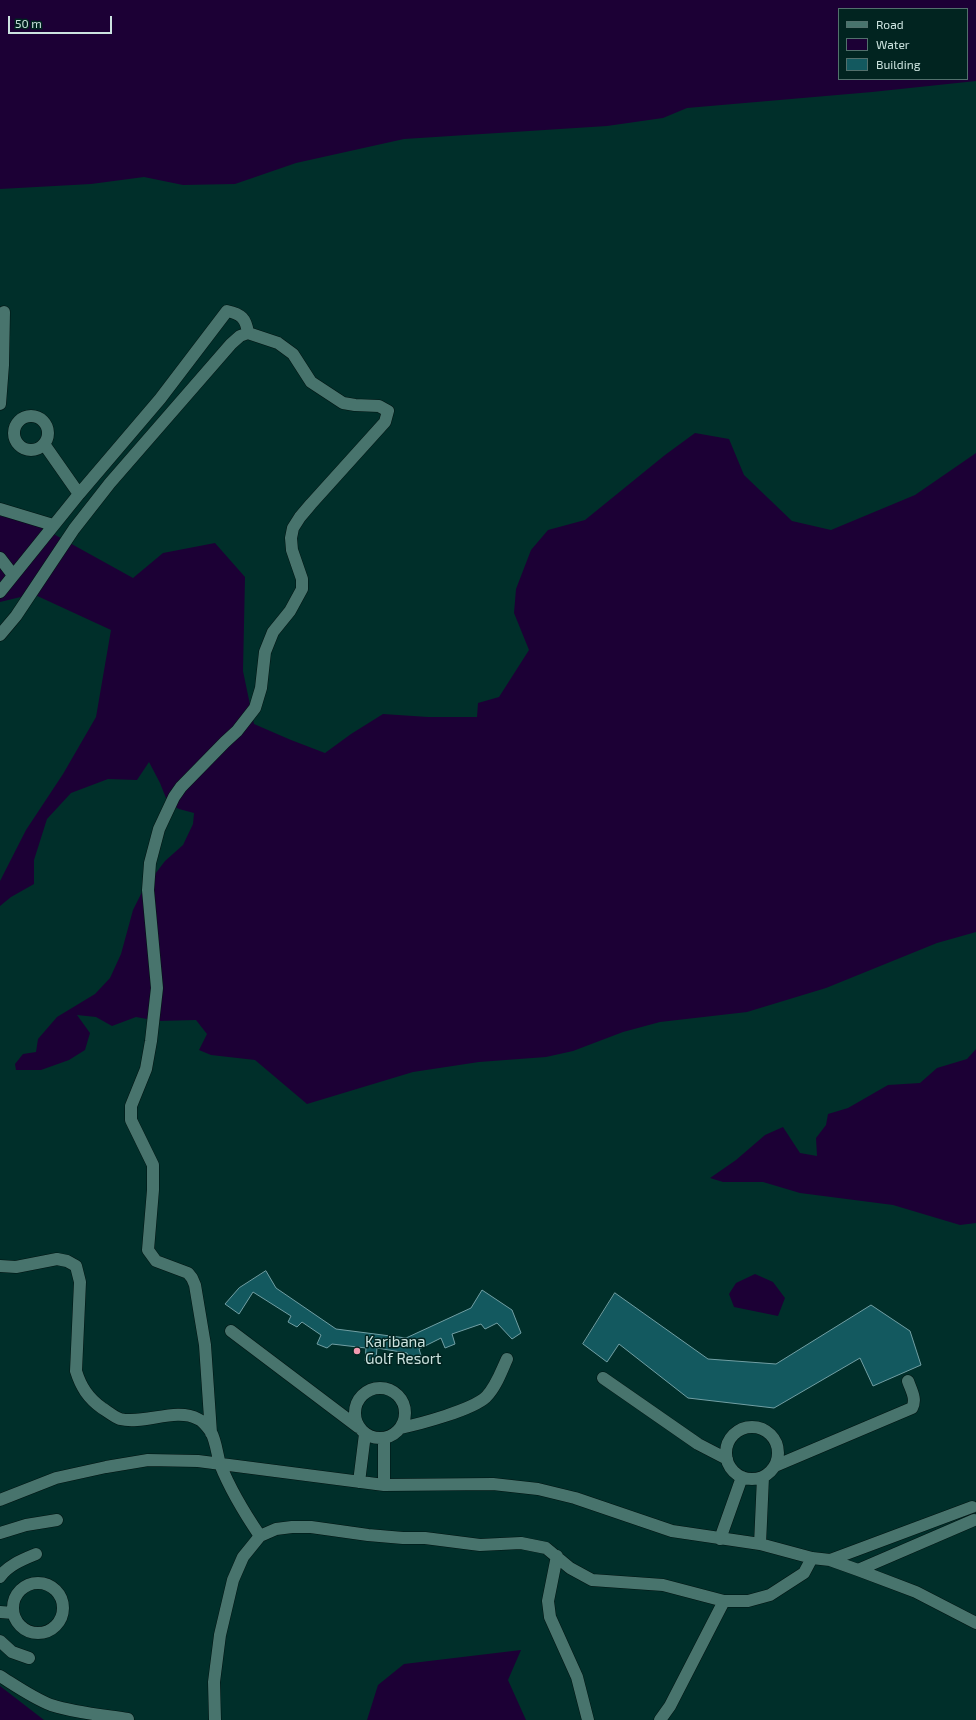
<!DOCTYPE html>
<html>
<head>
<meta charset="utf-8">
<style>
	body { margin:0 }
	#map { position:relative; width:976px; height:1720px; overflow:hidden; background:#002f2a; font-family:"Exo 2",sans-serif }
	canvas { display:block }
	.legend { position:absolute; left:838px; top:8px; width:130px; height:72px; box-sizing:border-box; background:#012420; border:1px solid #52706c; margin:0; padding:5px 7px; list-style:none; font-size:12px; color:#cce3df }
	.legend li { display:flex; align-items:center; gap:8px; height:20px }
	.legend b { width:20px; border:1px solid #52706c }
	.scale { position:absolute; left:8px; top:16px; width:104px; height:18px; box-sizing:border-box; border:2px solid #cce3df; border-top:0; padding-left:5px; font-size:12px; line-height:14px; white-space:nowrap; color:#cce3df; -webkit-text-stroke:3px #012420; paint-order:stroke }
</style>
</head>
<body>
<div id="map">
<canvas width="976" height="1720"></canvas>
<ul class="legend">
<li><b style="height:5px;background:#48746d"></b>Road</li>
<li><b style="height:11px;background:#1c0035"></b>Water</li>
<li><b style="height:11px;background:#13595f"></b>Building</li>
</ul>
<div class="scale">50 m</div>
</div>
<script>
const context = document.querySelector('canvas').getContext('2d');
context.lineJoin = 'round';
function fillPath(path, color) { context.fillStyle = color; context.fill(path, 'evenodd'); }
function strokePath(path, color, width, dash) { context.strokeStyle = color; context.lineWidth = width; context.lineCap = dash ? 'butt' : 'round'; context.setLineDash(dash || []); context.stroke(path); }
function write(font, color, halo, rows, align = 'center') {
  context.font = font + ' "Exo 2",sans-serif'; context.lineWidth = 3; context.setLineDash([]); context.textBaseline = 'middle'; context.strokeStyle = halo; context.fillStyle = color; for (const [text, x, y, turn = 0] of rows) {
    context.save(); context.translate(x, y); context.rotate((+turn || 0) * Math.PI / 180); context.textAlign = isNaN(turn) ? turn : align; if (halo) context.strokeText(text, 0, 0); context.fillText(text, 0, 0); context.restore();
  }
}
fillPath(new Path2D(`
	M 0,0 L 976,0 L 976,81 L 872,92 L 687,108 L 663,118 L 607,126 L 404,139 L 296,163 L 235,184 L 183,185 L 144,177 L 91,184 L 0,189 ZM 839,9 L 967,9 L 967,79 L 839,79 Z
	M 695,433 L 729,439 L 744,475 L 792,521 L 831,530 L 915,495 L 976,453 L 976,932 L 937,943 L 826,988 L 747,1012 L 660,1022 L 623,1032 L 573,1051 L 546,1057 L 479,1062 L 413,1072 L 307,1104 L 255,1060 L 211,1055 L 199,1050 L 207,1034 L 196,1020 L 158,1021 L 136,1017 L 112,1026 L 96,1017 L 77,1015 L 90,1033 L 85,1050 L 69,1060 L 41,1070 L 16,1070 L 15,1064 L 23,1054 L 36,1052 L 38,1039 L 57,1017 L 95,994 L 110,978 L 121,954 L 133,910 L 143,890 L 165,861 L 183,845 L 193,824 L 194,813 L 179,809 L 168,803 L 160,783 L 149,762 L 137,780 L 108,779 L 71,793 L 47,819 L 34,860 L 34,884 L 11,897 L 0,906 L 0,881 L 26,830 L 63,774 L 96,717 L 111,630 L 33,594 L 0,602 L 0,516 L 30,521 L 133,578 L 163,553 L 215,543 L 245,577 L 243,671 L 254,724 L 291,740 L 325,753 L 351,734 L 383,714 L 428,717 L 477,717 L 478,703 L 499,697 L 529,650 L 514,613 L 516,589 L 531,550 L 548,530 L 585,520 L 665,455 Z
	M 976,1049 L 976,1223 L 960,1225 L 893,1205 L 800,1193 L 763,1182 L 723,1182 L 710,1178 L 736,1160 L 765,1135 L 783,1127 L 800,1153 L 817,1156 L 816,1138 L 826,1125 L 828,1114 L 848,1108 L 888,1085 L 920,1083 L 937,1068 L 967,1059 Z
	M 755,1274 L 773,1282 L 785,1298 L 778,1316 L 734,1307 L 729,1294 L 736,1283 Z
	M 521,1650 L 508,1680 L 526,1720 L 367,1720 L 378,1685 L 404,1664 Z
	M 0,1686 L 44,1720 L 0,1720 Z`), '#1c0035');
const building = new Path2D(`
	M 266,1271 L 276,1288 L 336,1329 L 406,1338 L 471,1308 L 482,1290 L 512,1310 L 521,1333 L 512,1339 L 497,1323 L 485,1329 L 481,1324 L 452,1334 L 455,1344 L 445,1348 L 441,1338 L 419,1349 L 423,1362 L 412,1362 L 407,1353 L 377,1348 L 376,1359 L 365,1361 L 366,1348 L 332,1344 L 327,1348 L 317,1344 L 321,1335 L 302,1322 L 297,1327 L 288,1322 L 291,1316 L 253,1292 L 239,1314 L 225,1304 L 239,1288 Z
	M 615,1293 L 708,1359 L 776,1364 L 871,1305 L 910,1331 L 921,1365 L 873,1386 L 860,1358 L 774,1408 L 688,1398 L 619,1344 L 607,1362 L 583,1344 Z`);
fillPath(building, '#13595f');
strokePath(building, '#719fa4', 1);
const minor = new Path2D(`
	M 0,404 L 3,365 L 4,312
	M14 433a17 17 0 1 1 34 0a17 17 0 1 1-34 0Z
	M 44,444 L 79,494
	M 0,509 L 53,525
	M 0,558 L 13,575
	M 0,592 L 79,494 L 160,399 L 227,311 C 241,314 246,318 248,333
	M 0,635 L 16,616 L 74,529 L 110,483 L 231,344 L 240,336 L 248,333 L 278,343 L 293,354 L 311,382 L 343,403 L 355,405 L 379,406 L 388,411 L 385,422 L 311,504 L 300,517 L 293,528 L 291,538 L 292,550 L 302,579 L 302,589 L 290,611 L 273,632 L 265,652 L 261,688 L 255,708 L 237,731 L 225,742 L 181,787 L 174,797 L 159,829 L 150,863 L 148,890 L 157,988 L 151,1041 L 146,1069 L 131,1106 L 131,1120 L 153,1165 L 153,1190 L 148,1250 L 156,1261 L 188,1273 L 192,1278 L 195,1285 L 205,1345 L 211,1433
	M 0,1266 L 16,1267 L 57,1259 L 67,1261 L 76,1266 L 80,1282 L 76,1371 C 81,1387 88,1398 102,1408 C 107,1411 114,1417 120,1419 C 144,1425 176,1407 198,1419 C 203,1421 208,1428 211,1432 C 216,1441 217,1454 220,1464 C 230,1489 245,1514 260,1536
	M 231,1331 L 358,1427
	M 603,1378 L 698,1444 L 727,1459
	M355 1413a25 25 0 1 1 50 0a25 25 0 1 1-50 0Z
	M726 1453a26 26 0 1 1 52 0a26 26 0 1 1-52 0Z
	M 400,1428 C 420,1424 472,1410 486,1397 C 496,1387 501,1372 507,1359
	M 775,1466 L 912,1408 C 917,1399 911,1390 908,1381
	M 359,1482 L 365,1434
	M 384,1485 L 384,1438
	M 0,1500 L 56,1478 L 106,1467 L 148,1460 L 198,1461 L 384,1485 L 493,1484 L 538,1489 L 575,1498 L 672,1531 L 760,1544 L 812,1558 L 830,1560 L 858,1570 L 916,1592 L 976,1623
	M 0,1533 L 26,1525 L 57,1520
	M 720,1539 L 742,1477
	M 760,1544 L 763,1477
	M 557,1556 L 548,1601 L 550,1617 L 577,1677 L 588,1720
	M 830,1560 L 972,1507
	M 858,1570 L 974,1520
	M 0,1577 C 8,1565 24,1559 36,1554
	M13 1608a25 25 0 1 1 50 0a25 25 0 1 1-50 0Z
	M 0,1612 L 13,1613
	M 0,1641 L 12,1652 L 29,1658
	M 0,1676 C 16,1686 33,1698 51,1705 C 76,1713 102,1715 128,1719
	M 215,1720 L 214,1682 L 220,1635 L 233,1580 L 243,1557 L 260,1536 L 276,1529 L 292,1527 L 311,1527 L 368,1535 L 403,1538 L 425,1538 L 480,1545 L 521,1543 L 546,1548 L 570,1568 L 592,1580 L 663,1585 L 724,1601 L 748,1601 L 770,1595 L 804,1573 L 812,1558
	M 660,1720 L 670,1706 L 724,1601`);
strokePath(minor, '#001412', 13);
strokePath(minor, '#48746d', 12);
for (const [x, y, r, color] of [
	[357,1351,4,"#f29ab0"]
]) { const dot = new Path2D(); dot.arc(x, y, r, 0, 2 * Math.PI); context.fillStyle = color; context.fill(dot); strokePath(dot, '#012420', 1.5); }
write('15px', '#cce3df', '#012420', [
	["Karibana",365,1342],
	["Golf Resort",365,1359]
], 'left');
</script>
</body>
</html>
